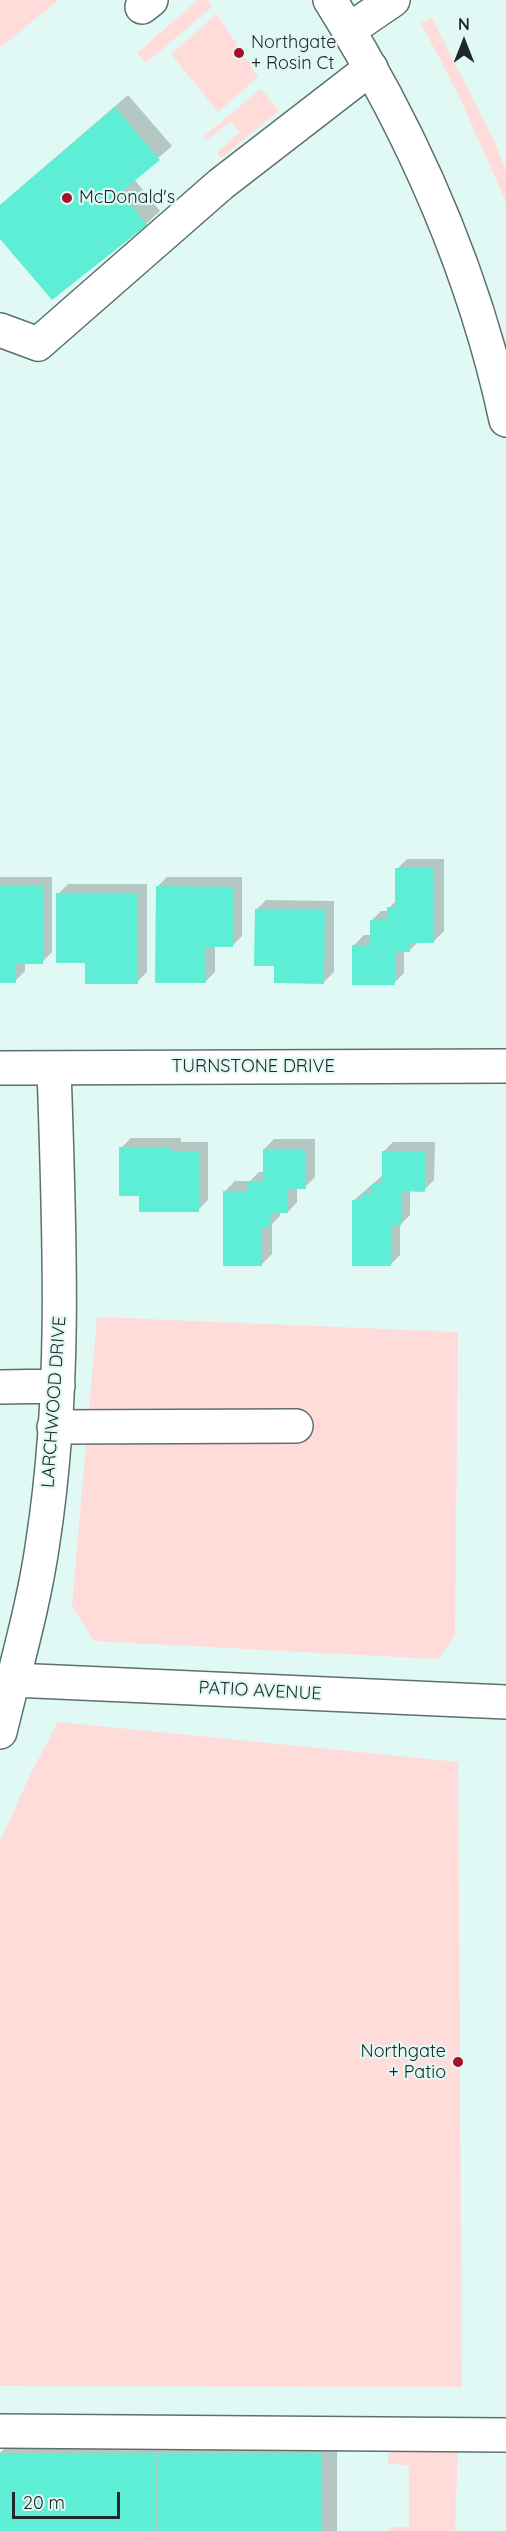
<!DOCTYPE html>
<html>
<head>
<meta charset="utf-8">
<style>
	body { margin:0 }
	#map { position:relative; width:506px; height:2531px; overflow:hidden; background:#e1f9f4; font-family:Quicksand,sans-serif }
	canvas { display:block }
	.north { position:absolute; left:434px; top:12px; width:60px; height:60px; -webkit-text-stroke:4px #e1f9f4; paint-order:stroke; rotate:0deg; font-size:16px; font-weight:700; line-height:24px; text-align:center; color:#202927 }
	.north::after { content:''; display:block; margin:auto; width:21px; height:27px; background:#202927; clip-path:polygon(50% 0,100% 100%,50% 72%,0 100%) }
	.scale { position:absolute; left:12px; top:2492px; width:108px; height:27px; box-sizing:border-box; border:3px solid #202927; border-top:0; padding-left:8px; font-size:18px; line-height:21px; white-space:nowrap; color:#202927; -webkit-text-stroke:4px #e1f9f4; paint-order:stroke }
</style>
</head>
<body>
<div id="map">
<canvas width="506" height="2531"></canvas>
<div class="north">N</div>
<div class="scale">20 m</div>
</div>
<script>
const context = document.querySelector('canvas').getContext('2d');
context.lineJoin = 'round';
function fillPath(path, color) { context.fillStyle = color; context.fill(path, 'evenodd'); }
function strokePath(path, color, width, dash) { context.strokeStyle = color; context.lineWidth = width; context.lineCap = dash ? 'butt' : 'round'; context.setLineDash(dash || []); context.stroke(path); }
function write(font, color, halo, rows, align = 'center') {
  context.font = font + ' Quicksand,sans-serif'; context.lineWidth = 4.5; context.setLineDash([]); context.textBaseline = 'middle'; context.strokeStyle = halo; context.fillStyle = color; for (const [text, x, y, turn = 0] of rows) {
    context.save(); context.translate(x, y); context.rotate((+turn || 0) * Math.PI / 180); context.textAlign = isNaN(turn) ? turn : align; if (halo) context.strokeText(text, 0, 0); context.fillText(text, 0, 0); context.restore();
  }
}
fillPath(new Path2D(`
	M 0,0 L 58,0 L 0,48 Z
	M 198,0 L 208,0 L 213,6 L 146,63 L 137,53 Z
	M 217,14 L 258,77 L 218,112 L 171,54 Z
	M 432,18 L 495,143 L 506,171 L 506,202 L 459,96 L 421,23 Z
	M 261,89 L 279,111 L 221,158 L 217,152 L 240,132 L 231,121 L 207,140 L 203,137 Z
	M 97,1317 L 458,1332 L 455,1636 L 438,1659 L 94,1641 L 72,1606 Z
	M 58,1722 L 458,1762 L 462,2387 L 0,2386 L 0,1842 L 29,1777 Z
	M 458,2446 L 455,2531 L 389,2531 L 389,2527 L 409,2527 L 409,2466 L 388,2463 L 389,2447 Z`), '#ffdbd9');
fillPath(new Path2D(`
	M 128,95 L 172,146 L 134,179 L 160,211 L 146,224 L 53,298 L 0,237 L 0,205 Z
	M 407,859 L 444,859 L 444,931 L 434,941 L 419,941 L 410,950 L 404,950 L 404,973 L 394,983 L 354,945 L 364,935 L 371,935 L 371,921 L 381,911 L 389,911 L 389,908 L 397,900 L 397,869 Z
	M 0,877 L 52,877 L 52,952 L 42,962 L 25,962 L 25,971 L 15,981 L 0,981 Z
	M 167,877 L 242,877 L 242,936 L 232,946 L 215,945 L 215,972 L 205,982 L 157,887 Z
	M 68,884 L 147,884 L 147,972 L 137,982 L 87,962 L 58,894 Z
	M 266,900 L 334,901 L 334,972 L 324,982 L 256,910 Z
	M 131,1138 L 181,1138 L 181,1142 L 208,1142 L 208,1200 L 198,1210 L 141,1195 L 121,1148 Z
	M 274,1139 L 315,1139 L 315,1177 L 305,1187 L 297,1187 L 297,1202 L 288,1212 L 280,1212 L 280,1216 L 272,1224 L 272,1254 L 262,1264 L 225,1191 L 235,1181 L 250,1181 L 259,1172 L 264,1172 L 264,1149 Z
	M 393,1142 L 435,1142 L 434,1180 L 424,1190 L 410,1190 L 410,1215 L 400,1225 L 400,1255 L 390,1265 L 354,1200 L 383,1175 L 383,1152 Z
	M 14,2439 L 337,2440 L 337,2531 L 0,2531 L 0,2453 Z`), '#0003');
fillPath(new Path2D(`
	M 115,107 L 160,160 L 121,192 L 147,225 L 52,300 L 0,239 L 0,205 Z
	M 395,868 L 434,868 L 434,943 L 410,943 L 410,952 L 395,952 L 395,985 L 352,985 L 352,945 L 370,945 L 370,920 L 387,920 L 387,907 L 395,907 Z
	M 0,886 L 43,886 L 43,964 L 16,964 L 16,983 L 0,983 Z
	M 156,886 L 233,887 L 233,947 L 206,947 L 206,983 L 155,983 Z
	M 56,893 L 138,893 L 138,984 L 85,984 L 85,963 L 56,963 Z
	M 255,909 L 325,910 L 324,984 L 274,983 L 274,966 L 254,966 Z
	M 119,1147 L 172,1147 L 172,1152 L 199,1152 L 199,1212 L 139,1212 L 139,1196 L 119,1196 Z
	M 263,1149 L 306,1149 L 306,1189 L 288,1189 L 288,1213 L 271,1213 L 270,1227 L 262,1227 L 262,1266 L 223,1266 L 223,1191 L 247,1191 L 247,1182 L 263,1182 Z
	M 382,1151 L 426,1151 L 425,1192 L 401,1191 L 401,1226 L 391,1226 L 391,1266 L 352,1266 L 352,1200 L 362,1200 L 362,1193 L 372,1193 L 372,1184 L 382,1184 Z
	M 0,2453 L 156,2453 L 156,2531 L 0,2531 Z
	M 158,2454 L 322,2454 L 322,2531 L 157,2531 Z`), '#5eeed6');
const minor = new Path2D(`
	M 142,7 L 151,0
	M 349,30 L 393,0
	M 0,330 L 38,344 L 221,184 L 371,68
	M 0,1068 L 506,1066
	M 0,1387 L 58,1386
	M 54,1427 L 296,1426
	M 13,1680 L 506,1702
	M 0,1732 C 15,1669 34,1606 43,1541 C 67,1384 59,1226 54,1068
	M 0,2431 L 506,2435`);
const major = new Path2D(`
	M 330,0 C 411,129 474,271 506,420`);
strokePath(minor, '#5c716c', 36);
strokePath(major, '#5c716c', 36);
strokePath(minor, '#fff', 33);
strokePath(major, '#fff', 33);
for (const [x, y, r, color] of [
	[239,53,6,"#a81029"],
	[67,198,6,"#a81029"],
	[458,2062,6,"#a81029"]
]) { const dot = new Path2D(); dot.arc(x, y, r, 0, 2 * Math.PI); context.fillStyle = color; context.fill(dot); strokePath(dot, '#e1f9f4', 2); }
write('18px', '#202927', '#e1f9f4', [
	["Northgate",251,43],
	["+ Rosin Ct",251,64],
	["McDonald's",79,198],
	["Northgate",446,2052,"right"],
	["+ Patio",446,2073,"right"]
], 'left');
write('18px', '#202927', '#e1f9f4', [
	["TURNSTONE DRIVE",253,1067],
	["LARCHWOOD DRIVE",54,1402,-86],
	["PATIO AVENUE",260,1691,3]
]);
</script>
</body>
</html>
